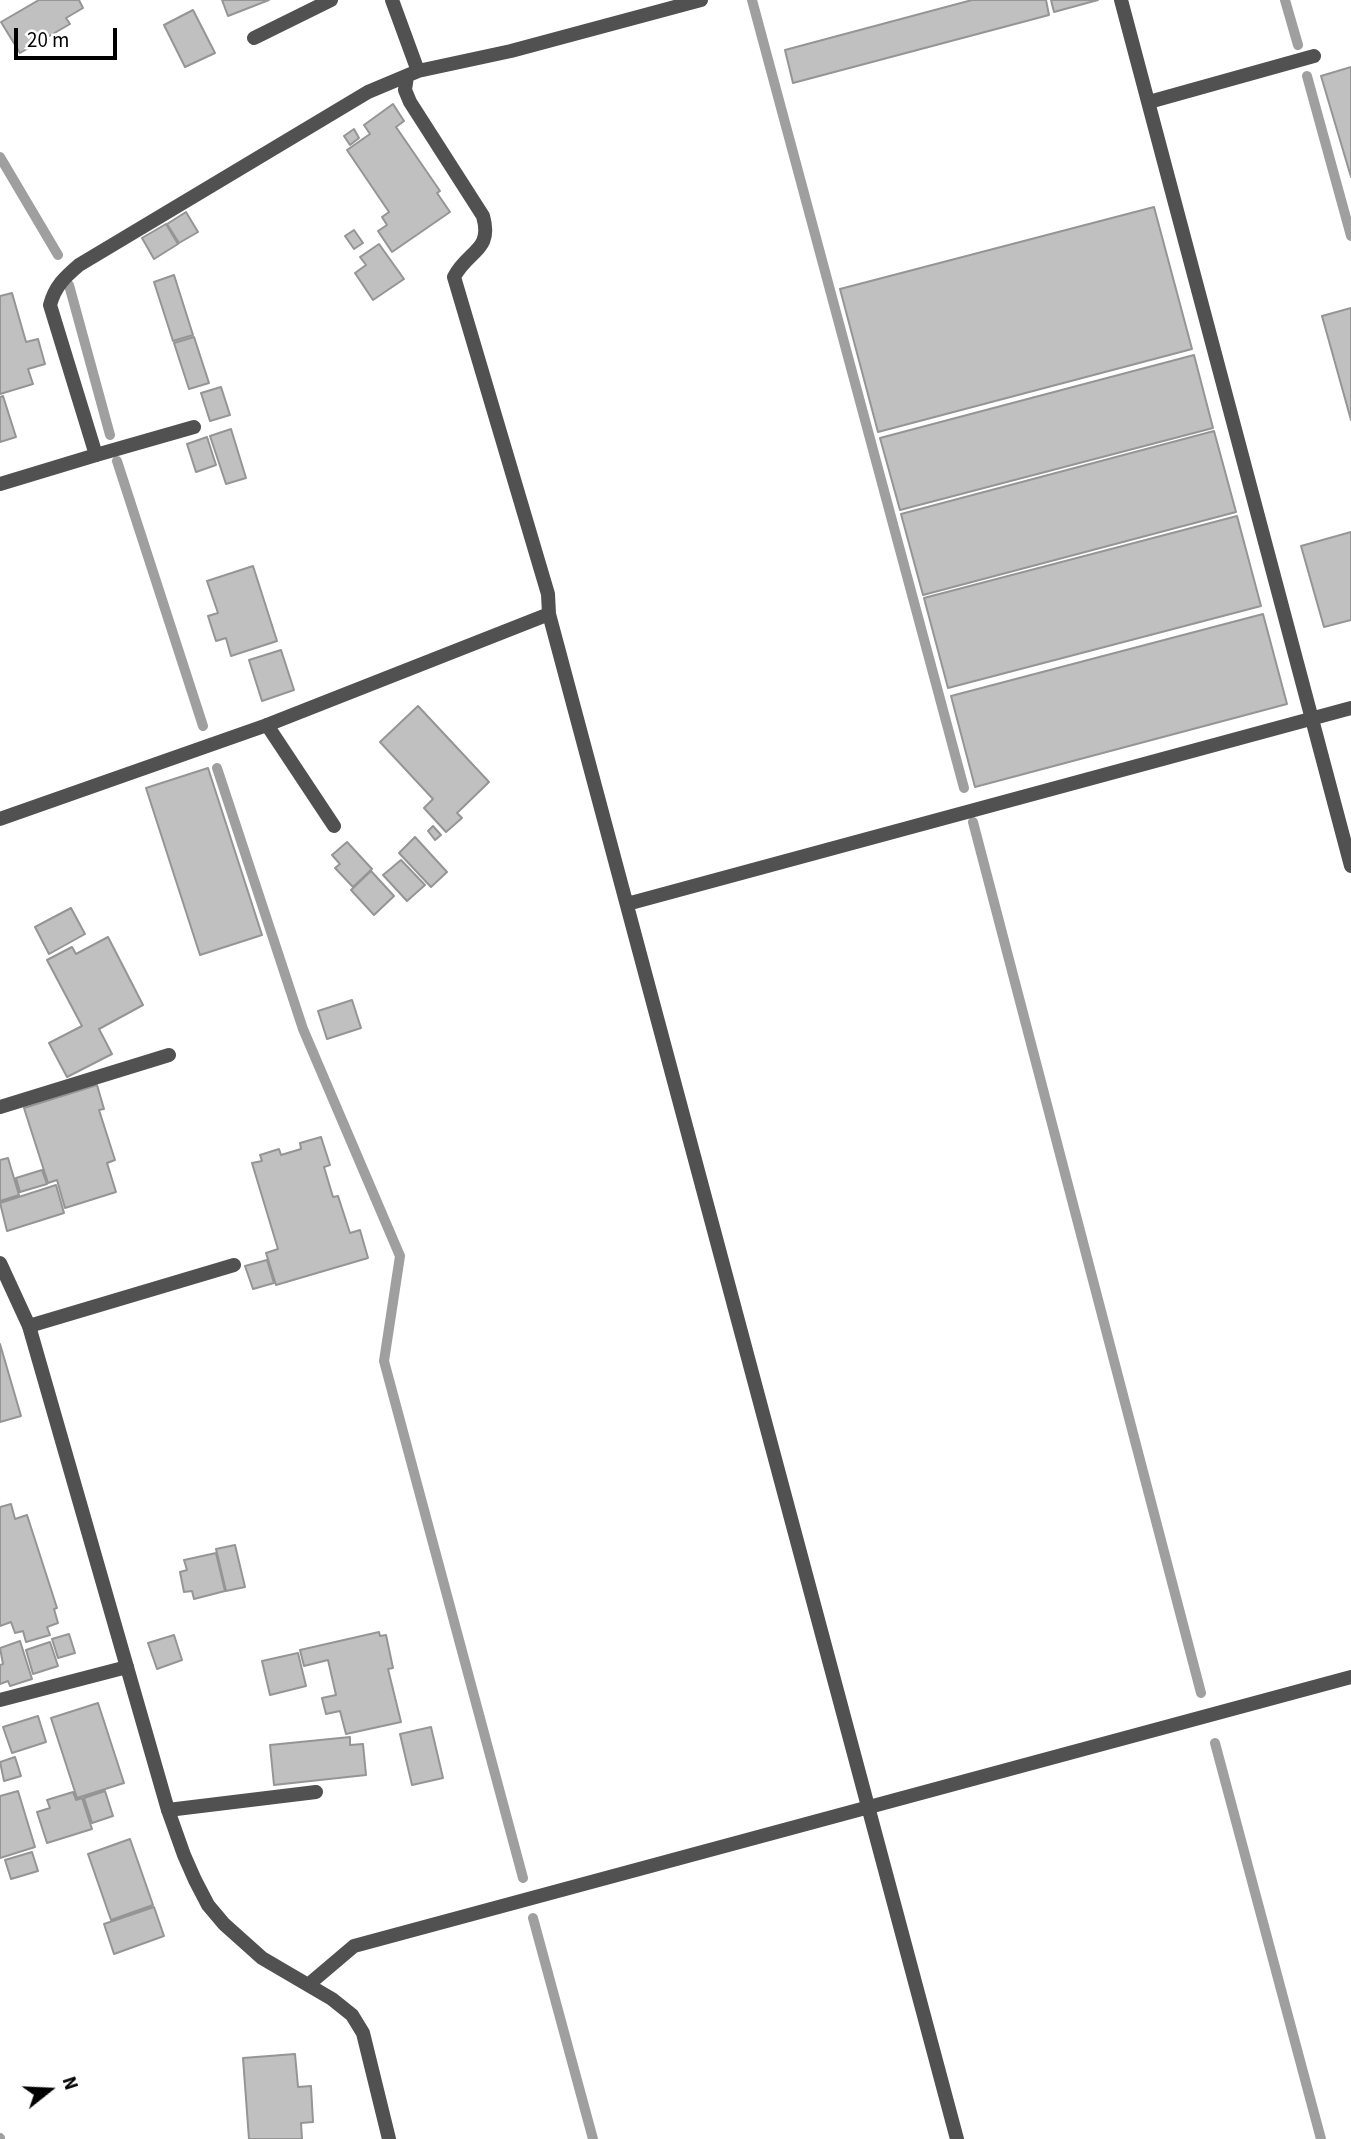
<!DOCTYPE html>
<html>
<head>
<meta charset="utf-8">
<style>
	body { margin:0 }
	#map { position:relative; width:1351px; height:2139px; overflow:hidden; background:#fff; font-family:"Source Sans 3",sans-serif }
	canvas { display:block }
	.north { position:absolute; left:14px; top:2055px; width:70px; height:70px; -webkit-text-stroke:5px #fff; paint-order:stroke; rotate:72deg; font-size:19px; font-weight:700; line-height:28px; text-align:center; color:#000 }
	.north::after { content:''; display:block; margin:auto; width:24px; height:32px; background:#000; clip-path:polygon(50% 0,100% 100%,50% 72%,0 100%) }
	.scale { position:absolute; left:14px; top:28px; width:103px; height:32px; box-sizing:border-box; border:4px solid #000; border-top:0; padding-left:9px; font-size:21px; line-height:24px; white-space:nowrap; color:#000; -webkit-text-stroke:5px #fff; paint-order:stroke }
</style>
</head>
<body>
<div id="map">
<canvas width="1351" height="2139"></canvas>
<div class="north">N</div>
<div class="scale">20 m</div>
</div>
<script>
const context = document.querySelector('canvas').getContext('2d');
context.lineJoin = 'round';
function strokePath(path, color, width, dash) { context.strokeStyle = color; context.lineWidth = width; context.lineCap = dash ? 'butt' : 'round'; context.setLineDash(dash || []); context.stroke(path); }
function fillPath(path, color) { context.fillStyle = color; context.fill(path, 'evenodd'); }
strokePath(new Path2D(`
	M 752,0 L 964,788
	M 1285,0 L 1298,45
	M 1307,76 L 1351,236
	M 0,157 L 58,255
	M 69,285 L 110,435
	M 117,461 L 203,726
	M 217,768 L 303,1029 L 400,1256 L 384,1361 L 523,1878
	M 973,822 L 1201,1693
	M 1215,1743 L 1321,2139
	M 533,1918 L 593,2139
	M 0,2138 L 0,2139`), '#9f9f9f', 10);
const building = new Path2D(`
	M 39,0 L 79,0 L 83,8 L 66,18 L 70,24 L 20,53 L 1,22 Z
	M 222,0 L 269,0 L 228,16 Z
	M 972,0 L 1046,0 L 1049,15 L 793,83 L 785,50 Z
	M 1051,0 L 1098,0 L 1054,12 Z
	M 193,10 L 215,53 L 185,67 L 164,25 Z
	M 1351,67 L 1351,177 L 1321,76 Z
	M 393,104 L 404,121 L 396,127 L 440,191 L 437,193 L 450,212 L 392,252 L 378,231 L 387,225 L 382,217 L 389,212 L 347,150 L 370,134 L 364,125 Z
	M 354,129 L 359,138 L 350,145 L 344,136 Z
	M 1154,207 L 1192,349 L 878,432 L 840,289 Z
	M 186,212 L 198,232 L 179,243 L 167,224 Z
	M 166,224 L 178,244 L 154,259 L 142,238 Z
	M 354,230 L 363,243 L 354,249 L 345,236 Z
	M 379,244 L 404,279 L 373,300 L 355,273 L 366,265 L 360,257 Z
	M 174,275 L 193,335 L 173,341 L 154,282 Z
	M 12,293 L 26,342 L 38,339 L 45,364 L 28,369 L 33,384 L 0,394 L 0,296 Z
	M 1351,308 L 1351,420 L 1322,316 Z
	M 194,337 L 209,383 L 189,389 L 174,343 Z
	M 1194,355 L 1213,428 L 900,510 L 880,438 Z
	M 221,387 L 230,415 L 210,421 L 201,393 Z
	M 3,396 L 16,437 L 0,442 L 0,397 Z
	M 231,429 L 246,478 L 226,484 L 210,436 Z
	M 1214,431 L 1236,512 L 923,595 L 901,514 Z
	M 207,437 L 216,465 L 196,472 L 187,444 Z
	M 1237,516 L 1261,606 L 948,688 L 924,598 Z
	M 1351,532 L 1351,620 L 1324,627 L 1301,546 Z
	M 253,566 L 277,641 L 231,656 L 226,638 L 216,641 L 208,616 L 218,613 L 207,581 Z
	M 1263,614 L 1287,704 L 975,787 L 951,696 Z
	M 281,650 L 294,690 L 262,701 L 249,660 Z
	M 418,706 L 489,782 L 457,813 L 462,818 L 446,832 L 424,808 L 433,799 L 380,742 Z
	M 208,768 L 262,935 L 200,955 L 146,788 Z
	M 433,826 L 441,835 L 435,840 L 428,831 Z
	M 415,837 L 447,872 L 431,887 L 399,853 Z
	M 347,842 L 372,869 L 353,887 L 335,868 L 340,864 L 332,855 Z
	M 401,860 L 425,885 L 407,901 L 383,875 Z
	M 371,871 L 394,896 L 374,915 L 351,890 Z
	M 71,908 L 85,934 L 49,954 L 35,927 Z
	M 108,937 L 143,1005 L 99,1029 L 112,1054 L 67,1077 L 49,1043 L 82,1026 L 47,960 L 72,947 L 76,954 Z
	M 352,1000 L 361,1028 L 327,1039 L 318,1011 Z
	M 97,1085 L 104,1109 L 99,1110 L 115,1160 L 107,1163 L 116,1192 L 65,1208 L 57,1180 L 48,1183 L 24,1108 Z
	M 321,1137 L 330,1165 L 324,1167 L 333,1197 L 338,1196 L 350,1233 L 360,1230 L 368,1258 L 276,1285 L 266,1253 L 278,1249 L 252,1163 L 262,1161 L 260,1155 L 279,1149 L 281,1155 L 301,1149 L 300,1143 Z
	M 8,1158 L 19,1195 L 0,1201 L 0,1160 Z
	M 42,1170 L 47,1184 L 20,1192 L 16,1178 Z
	M 56,1185 L 64,1213 L 7,1231 L 0,1203 Z
	M 267,1260 L 274,1283 L 253,1289 L 245,1266 Z
	M 0,1344 L 21,1416 L 0,1422 Z
	M 11,1504 L 15,1519 L 27,1515 L 57,1608 L 54,1609 L 58,1623 L 47,1627 L 50,1635 L 26,1642 L 23,1631 L 15,1633 L 11,1622 L 0,1626 L 0,1507 Z
	M 235,1545 L 245,1587 L 226,1591 L 216,1549 Z
	M 216,1553 L 225,1591 L 194,1599 L 192,1591 L 184,1592 L 180,1572 L 187,1570 L 184,1560 Z
	M 379,1632 L 380,1636 L 386,1635 L 393,1668 L 388,1669 L 401,1722 L 346,1734 L 340,1711 L 326,1714 L 322,1698 L 336,1695 L 328,1660 L 304,1666 L 300,1650 Z
	M 69,1634 L 75,1653 L 58,1658 L 52,1639 Z
	M 174,1635 L 182,1660 L 157,1669 L 148,1643 Z
	M 20,1641 L 32,1679 L 10,1686 L 8,1681 L 0,1684 L 0,1665 L 3,1664 L 0,1648 Z
	M 50,1642 L 58,1666 L 33,1674 L 26,1650 Z
	M 298,1653 L 306,1686 L 270,1695 L 262,1661 Z
	M 98,1703 L 124,1783 L 77,1798 L 51,1718 Z
	M 38,1716 L 46,1742 L 12,1753 L 3,1727 Z
	M 431,1727 L 443,1778 L 412,1785 L 400,1734 Z
	M 350,1737 L 350,1745 L 363,1744 L 366,1775 L 274,1785 L 270,1745 Z
	M 15,1757 L 21,1776 L 4,1781 L 0,1762 Z
	M 18,1791 L 35,1847 L 0,1858 L 0,1796 Z
	M 105,1791 L 113,1816 L 92,1823 L 84,1798 Z
	M 73,1792 L 76,1800 L 82,1798 L 92,1829 L 47,1843 L 37,1812 L 50,1808 L 47,1800 Z
	M 130,1839 L 153,1905 L 111,1920 L 88,1854 Z
	M 32,1852 L 38,1871 L 11,1879 L 5,1860 Z
	M 154,1907 L 164,1936 L 114,1954 L 104,1924 Z
	M 295,2054 L 298,2087 L 311,2086 L 313,2122 L 301,2123 L 302,2139 L 249,2139 L 243,2058 Z`);
fillPath(building, '#c0c0c0');
strokePath(building, '#959595', 2);
strokePath(new Path2D(`
	M 254,38 L 331,0
	M 1149,102 L 1314,56
	M 96,455 L 194,427
	M 267,725 L 334,826
	M 0,1107 L 169,1055
	M 29,1326 L 234,1265
	M 0,1700 L 127,1667
	M 168,1810 L 316,1792`), '#515151', 14);
strokePath(new Path2D(`
	M 392,0 L 418,71
	M 1121,0 L 1351,866
	M 407,76 L 405,90 L 410,102 L 483,216 C 493,251 468,250 454,277 L 548,594 L 549,614 L 957,2139
	M 0,484 L 96,455 L 50,305 C 55,286 65,277 79,265 L 368,92 L 418,71 L 511,51 L 701,0
	M 0,819 L 267,725 L 549,614
	M 627,904 L 1351,708`), '#515151', 14);
strokePath(new Path2D(`
	M 0,1263 L 29,1326 L 168,1810 L 184,1855 L 195,1880 L 208,1905 L 224,1924 L 262,1958 L 332,1999 L 352,2015 L 363,2033 L 389,2139
	M 308,1985 L 354,1946 L 1351,1677`), '#515151', 14);
</script>
</body>
</html>
